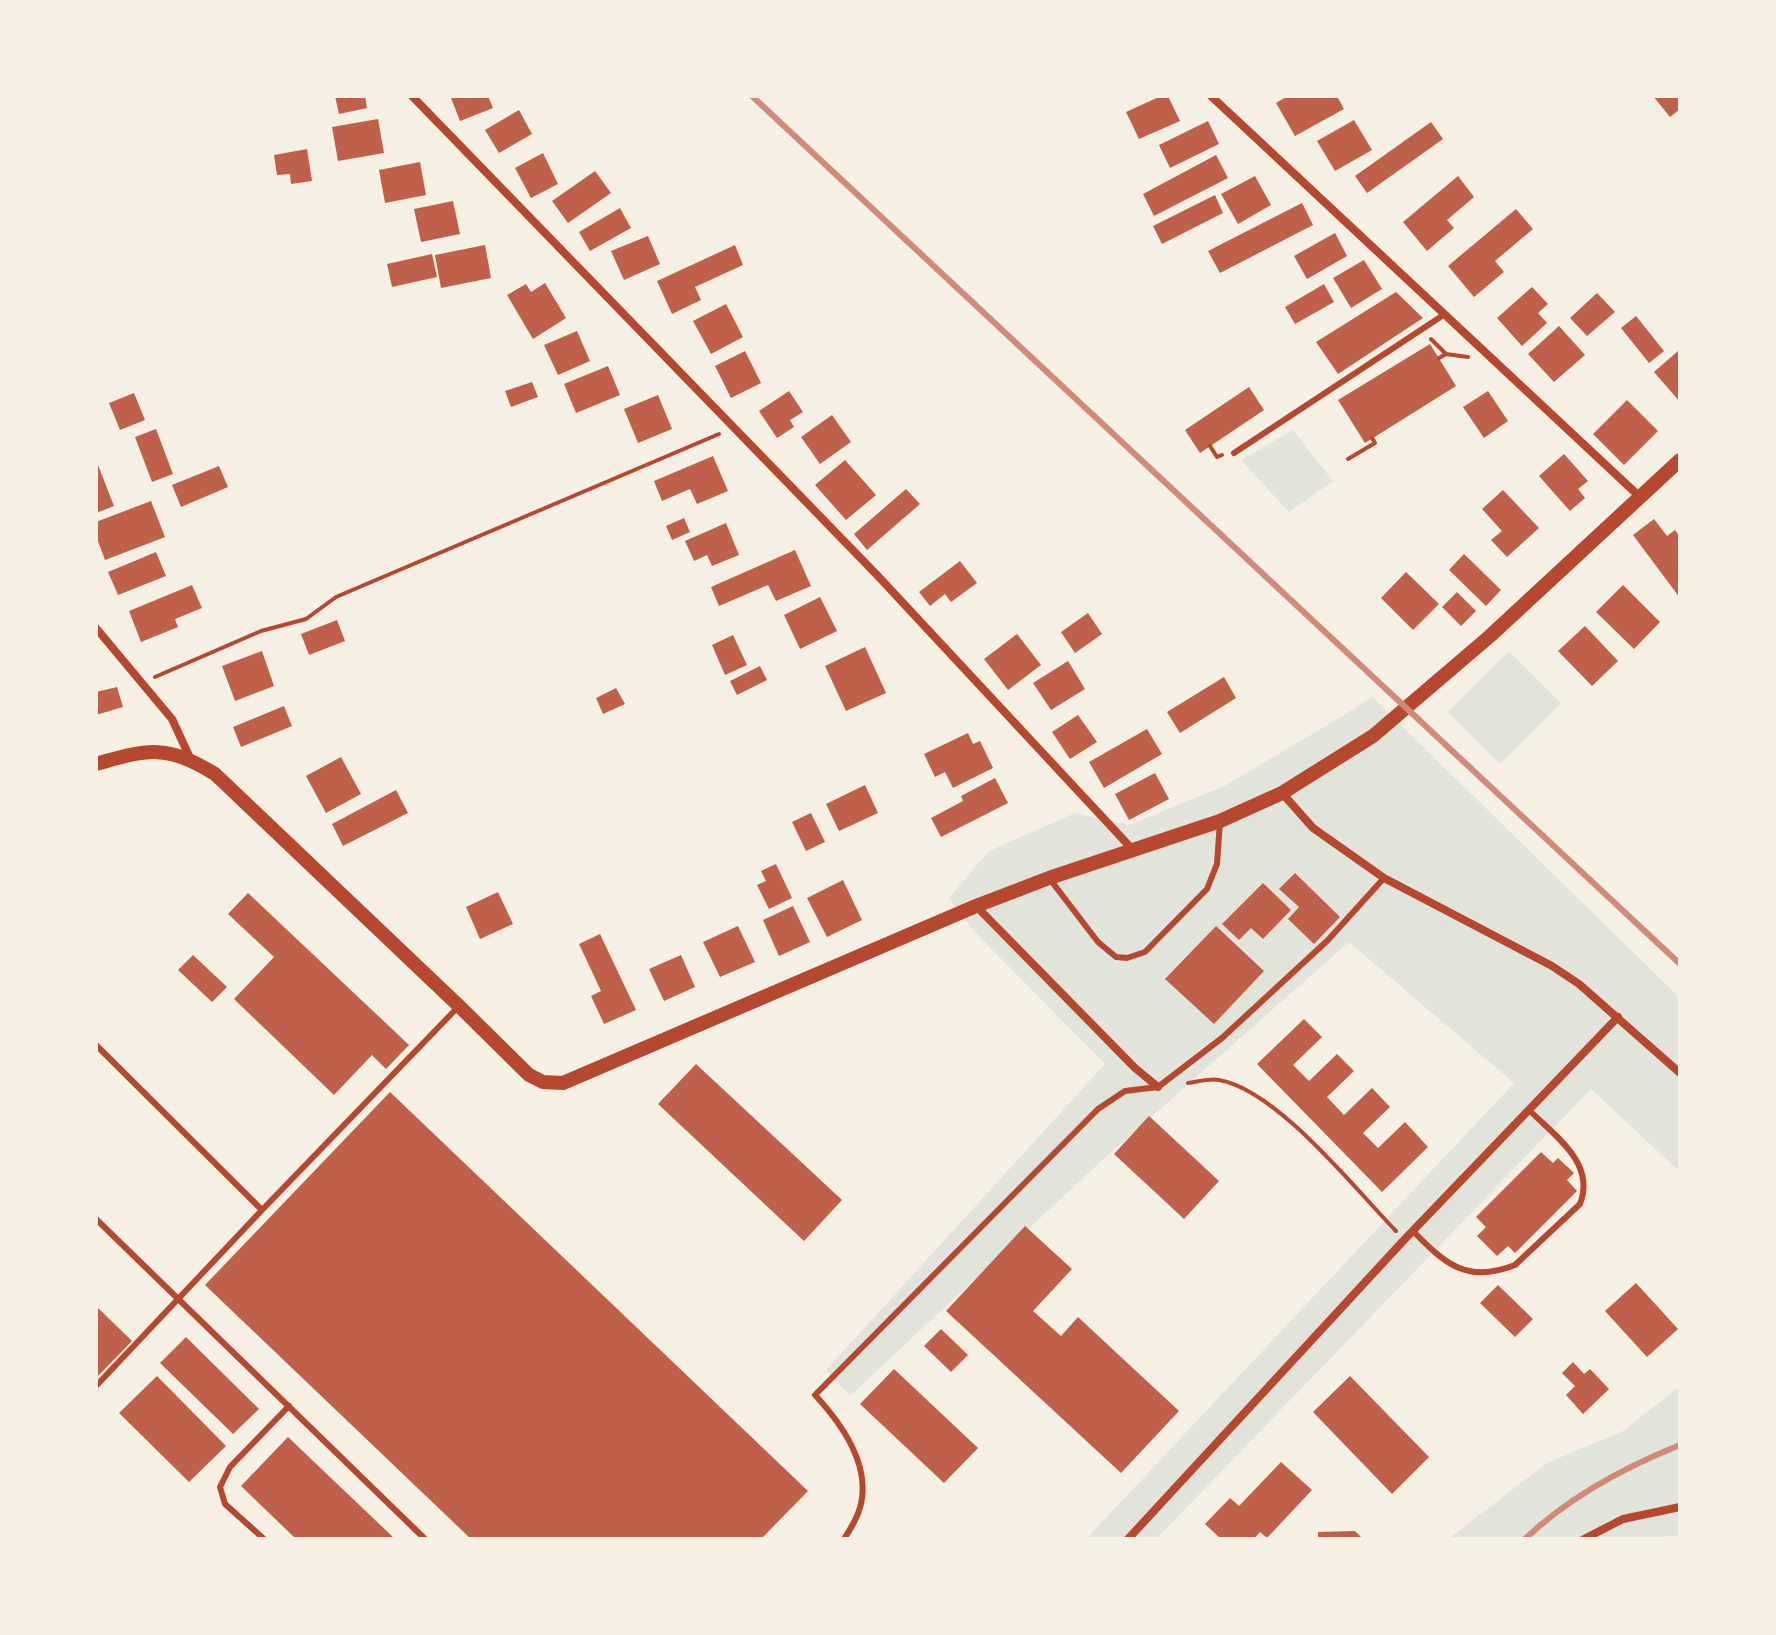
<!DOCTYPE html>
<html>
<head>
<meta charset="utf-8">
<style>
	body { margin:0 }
	#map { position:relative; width:1776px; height:1635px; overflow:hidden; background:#f6efe4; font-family:"Times New Roman",serif }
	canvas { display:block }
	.frame { position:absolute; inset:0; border:98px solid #f6efe4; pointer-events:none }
</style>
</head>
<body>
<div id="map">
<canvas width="1776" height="1635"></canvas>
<div class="frame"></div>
</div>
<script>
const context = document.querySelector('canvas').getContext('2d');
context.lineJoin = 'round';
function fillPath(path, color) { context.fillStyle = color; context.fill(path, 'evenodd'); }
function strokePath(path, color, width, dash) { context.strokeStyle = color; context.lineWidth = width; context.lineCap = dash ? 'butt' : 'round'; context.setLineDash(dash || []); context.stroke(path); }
fillPath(new Path2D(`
	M 1293,430 L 1333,481 L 1289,512 L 1241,460 Z
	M 1509,651 L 1561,703 L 1500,764 L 1448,712 Z
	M 1372,697 L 1680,998 L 1680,1172 L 1591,1089 L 1156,1539 L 1086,1539 L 1514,1083 L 1349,942 L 1099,1163 L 850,1396 L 826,1370 L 1105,1064 L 973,930 L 949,898 L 989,851 L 1075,813 L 1129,825 L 1224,786 L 1341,717 Z
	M 1680,1386 L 1680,1535 L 1645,1539 L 1448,1539 L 1547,1463 L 1623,1431 Z`), '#e2e4dc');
fillPath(new Path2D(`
	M 335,96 L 365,96 L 367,108 L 339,114 Z
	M 457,96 L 488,96 L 493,108 L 460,121 L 451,98 Z
	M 1161,96 L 1168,96 L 1180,121 L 1139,139 L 1126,112 Z
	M 1288,96 L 1317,96 L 1319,98 L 1337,96 L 1344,109 L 1295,136 L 1276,103 Z
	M 1653,96 L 1680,96 L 1680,109 L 1670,117 Z
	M 519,110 L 532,134 L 499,153 L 485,130 Z
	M 378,119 L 384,153 L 338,161 L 332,127 Z
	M 1354,120 L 1372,150 L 1335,171 L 1317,141 Z
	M 1208,121 L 1219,144 L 1170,168 L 1159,145 Z
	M 1431,122 L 1443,139 L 1367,193 L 1355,176 Z
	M 307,149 L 312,181 L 291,184 L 290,174 L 277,175 L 274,155 Z
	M 543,153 L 558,184 L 531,198 L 515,168 Z
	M 1216,155 L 1228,178 L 1154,216 L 1143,194 Z
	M 420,162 L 426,195 L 385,203 L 379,170 Z
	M 595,171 L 611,193 L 568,223 L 552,201 Z
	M 1255,176 L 1271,205 L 1238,224 L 1221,194 Z
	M 1458,176 L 1474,197 L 1447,220 L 1454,228 L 1427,251 L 1403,222 Z
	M 1215,195 L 1223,213 L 1162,244 L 1153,226 Z
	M 453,201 L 460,234 L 421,242 L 414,209 Z
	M 1302,203 L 1313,225 L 1220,273 L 1208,251 Z
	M 620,208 L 631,228 L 590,251 L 579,232 Z
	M 1516,209 L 1533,229 L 1495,261 L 1504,272 L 1474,297 L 1448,266 Z
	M 1335,233 L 1347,256 L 1307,279 L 1294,256 Z
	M 648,236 L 660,264 L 624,280 L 611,251 Z
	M 485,245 L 491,278 L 441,288 L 435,255 Z
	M 735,245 L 743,265 L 695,287 L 701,300 L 672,314 L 657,281 Z
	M 432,254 L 437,277 L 392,287 L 387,264 Z
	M 1364,260 L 1382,289 L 1351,308 L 1333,278 Z
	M 545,283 L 566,318 L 533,339 L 507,295 L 526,284 L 531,292 Z
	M 1324,284 L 1334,302 L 1295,324 L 1285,307 Z
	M 1532,287 L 1548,304 L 1538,313 L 1547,323 L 1522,346 L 1497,318 Z
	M 1396,292 L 1423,318 L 1338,374 L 1316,342 Z
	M 1597,293 L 1615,312 L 1587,336 L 1570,318 Z
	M 726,304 L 743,337 L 711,354 L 693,321 Z
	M 1636,316 L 1664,351 L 1649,363 L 1621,328 Z
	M 1559,326 L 1585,355 L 1554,382 L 1528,354 Z
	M 577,331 L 590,361 L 558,375 L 544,345 Z
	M 1430,344 L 1456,386 L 1365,443 L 1338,400 Z
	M 745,351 L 761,383 L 731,398 L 715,366 Z
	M 1678,351 L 1680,354 L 1680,402 L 1654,372 Z
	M 608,366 L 620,395 L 576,413 L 564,384 Z
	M 532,382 L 538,397 L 511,407 L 505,391 Z
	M 1249,387 L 1264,410 L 1200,453 L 1185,430 Z
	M 789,391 L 803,412 L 790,420 L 794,427 L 777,438 L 759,411 Z
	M 1488,391 L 1508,421 L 1484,438 L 1463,407 Z
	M 134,393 L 145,420 L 120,430 L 109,403 Z
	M 658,395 L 672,429 L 638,443 L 624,409 Z
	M 1627,400 L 1658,431 L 1624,465 L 1593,434 Z
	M 832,415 L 851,442 L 820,464 L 801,437 Z
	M 156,429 L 173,474 L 152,482 L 135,437 Z
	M 1564,454 L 1588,481 L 1578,489 L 1585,498 L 1570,511 L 1539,476 Z
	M 713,456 L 728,491 L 697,504 L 690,489 L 662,501 L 654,481 Z
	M 96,460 L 114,506 L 96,513 Z
	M 845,460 L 876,495 L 846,520 L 815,485 Z
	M 219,466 L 228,487 L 181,507 L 172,485 Z
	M 906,489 L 920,504 L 867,550 L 854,534 Z
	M 1503,490 L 1539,528 L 1507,557 L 1491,540 L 1502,531 L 1482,509 Z
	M 151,501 L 165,537 L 105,560 L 96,536 L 96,522 Z
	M 684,518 L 690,532 L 672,540 L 666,526 Z
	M 1654,519 L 1667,536 L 1675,530 L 1680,537 L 1680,598 L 1633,535 Z
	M 726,523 L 739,555 L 712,566 L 707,555 L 694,561 L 685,541 Z
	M 795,550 L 811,586 L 776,601 L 768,585 L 719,606 L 711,587 Z
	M 156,552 L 166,576 L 118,595 L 108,572 Z
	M 1464,554 L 1501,590 L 1486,606 L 1449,570 Z
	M 960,561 L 977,583 L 951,602 L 945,594 L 930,606 L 919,592 Z
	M 1406,572 L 1439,604 L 1413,630 L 1381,598 Z
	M 192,585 L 202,608 L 175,619 L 178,627 L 141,642 L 129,611 Z
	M 1623,585 L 1660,622 L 1634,649 L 1596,612 Z
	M 1457,592 L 1476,611 L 1461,626 L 1442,607 Z
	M 820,597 L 837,631 L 800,649 L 784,615 Z
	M 1088,613 L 1102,634 L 1075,653 L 1061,632 Z
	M 337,620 L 345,641 L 309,655 L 301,634 Z
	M 1585,626 L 1618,661 L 1592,686 L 1558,651 Z
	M 1017,634 L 1041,665 L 1008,690 L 984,659 Z
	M 733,635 L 747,665 L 725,675 L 712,645 Z
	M 865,647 L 886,693 L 846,711 L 825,666 Z
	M 262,651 L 274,686 L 235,701 L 222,666 Z
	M 1068,661 L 1085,689 L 1051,710 L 1033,683 Z
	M 760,666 L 767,680 L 737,695 L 730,681 Z
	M 1224,677 L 1236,698 L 1180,733 L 1167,712 Z
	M 117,687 L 123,707 L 96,715 L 96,692 Z
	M 616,688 L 625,704 L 603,714 L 596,698 Z
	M 284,706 L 292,726 L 241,747 L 233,727 Z
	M 1078,715 L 1097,742 L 1070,759 L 1052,732 Z
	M 1147,729 L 1162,754 L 1104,788 L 1089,762 Z
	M 968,733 L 973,744 L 980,741 L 993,768 L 953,788 L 945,772 L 935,777 L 924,754 Z
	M 341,757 L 361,794 L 326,813 L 306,776 Z
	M 1155,773 L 1169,799 L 1129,820 L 1115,794 Z
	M 995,778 L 1008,803 L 941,837 L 931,818 L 963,801 L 961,796 Z
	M 865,785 L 878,813 L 839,831 L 826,804 Z
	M 396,790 L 408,813 L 343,846 L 332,824 Z
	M 811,813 L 825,842 L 806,851 L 792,822 Z
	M 776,864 L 792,898 L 769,909 L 757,885 L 766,881 L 761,871 Z
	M 1295,873 L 1340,917 L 1314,944 L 1288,919 L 1299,907 L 1279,889 Z
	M 843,880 L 862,920 L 827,937 L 807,898 Z
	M 1263,883 L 1291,910 L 1263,939 L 1251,928 L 1239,940 L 1222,924 Z
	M 498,892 L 513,924 L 480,939 L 466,907 Z
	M 248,893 L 409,1045 L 386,1069 L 372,1055 L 334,1095 L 234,999 L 274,957 L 228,914 Z
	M 793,906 L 810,942 L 779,956 L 763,920 Z
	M 738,926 L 755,962 L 720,977 L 703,942 Z
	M 1216,926 L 1264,971 L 1214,1024 L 1165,979 Z
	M 600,934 L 636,1010 L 604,1024 L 591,996 L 601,991 L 579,944 Z
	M 193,955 L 227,987 L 212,1002 L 178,970 Z
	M 681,955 L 695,987 L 664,1001 L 649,969 Z
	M 1304,1019 L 1322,1037 L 1293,1065 L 1309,1081 L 1337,1054 L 1354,1071 L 1327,1097 L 1344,1115 L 1372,1088 L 1390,1107 L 1363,1133 L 1378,1148 L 1405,1122 L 1428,1147 L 1382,1192 L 1257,1064 Z
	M 696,1064 L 842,1200 L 804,1241 L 658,1104 Z
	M 390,1092 L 808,1491 L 761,1539 L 471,1539 L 205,1285 Z
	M 1149,1116 L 1219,1181 L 1184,1219 L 1114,1154 Z
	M 1541,1152 L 1553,1163 L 1558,1158 L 1574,1173 L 1567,1180 L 1577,1191 L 1515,1253 L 1508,1246 L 1497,1256 L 1477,1236 L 1486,1227 L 1476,1217 Z
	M 1025,1226 L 1072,1269 L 1033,1311 L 1061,1336 L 1078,1317 L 1179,1411 L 1121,1473 L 946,1311 Z
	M 1636,1283 L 1678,1329 L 1647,1357 L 1605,1311 Z
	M 1498,1285 L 1533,1319 L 1515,1337 L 1480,1303 Z
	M 96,1306 L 132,1341 L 96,1378 Z
	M 941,1329 L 968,1355 L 951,1372 L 924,1346 Z
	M 186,1337 L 259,1409 L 233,1434 L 160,1363 Z
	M 1573,1362 L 1584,1374 L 1590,1369 L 1609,1389 L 1583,1414 L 1566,1395 L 1575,1386 L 1562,1373 Z
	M 894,1369 L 978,1448 L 944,1483 L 860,1404 Z
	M 157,1376 L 226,1446 L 189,1482 L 119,1413 Z
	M 1350,1376 L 1429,1457 L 1392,1494 L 1313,1412 Z
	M 288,1437 L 395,1539 L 296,1539 L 241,1486 Z
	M 1281,1462 L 1312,1490 L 1267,1538 L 1260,1532 L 1254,1539 L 1221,1539 L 1205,1524 L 1230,1498 L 1239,1506 Z
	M 1355,1531 L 1363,1539 L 1318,1539 L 1318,1532 Z`), '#bf614a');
strokePath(new Path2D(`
	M 1431,339 L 1446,354
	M 1439,358 L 1446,354 L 1468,357
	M 1210,446 L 1217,457 L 1222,455
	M 1348,459 L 1375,443 L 1372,438
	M 155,677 L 261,631 L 306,619 L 336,597 L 719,434
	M 1188,1083 C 1197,1082 1210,1078 1219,1080 C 1277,1090 1355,1189 1396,1231`), '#b5482f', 4);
strokePath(new Path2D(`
	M 1234,453 L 1445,314
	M 1049,878 L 1098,942 L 1116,957 L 1127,958 L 1145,952 L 1207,889 L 1217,864 L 1220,821
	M 96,1045 L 262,1210 L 96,1386
	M 262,1210 L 459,1006
	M 96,1219 L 425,1539
	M 1413,1231 C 1445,1264 1467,1284 1515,1265 L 1580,1204 C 1596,1163 1555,1136 1529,1110
	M 264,1539 L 225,1504 L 220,1487 L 230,1467 L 289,1406
	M 844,1539 C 851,1528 858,1517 861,1504 C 870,1463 841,1423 815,1395 L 1098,1109 L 1125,1091 L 1158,1087 L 1222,1038 L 1328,940 L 1384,878`), '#b5482f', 6);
strokePath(new Path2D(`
	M 412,96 L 877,575 L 1133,850
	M 1211,96 L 1640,497
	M 96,628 L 172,719 L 191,760
	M 1282,793 L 1313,828 L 1384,878 L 1552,966 L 1579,984 L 1680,1073
	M 976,906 L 1135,1068 L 1158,1087
	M 1128,1539 L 1404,1240 L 1618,1017
	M 1584,1539 L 1623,1519 L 1680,1507`), '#b5482f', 8);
strokePath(new Path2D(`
	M 96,764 C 149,749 166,744 215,774 L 459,1006 L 529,1075 L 543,1082 L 563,1083 L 976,906 L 1049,878 L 1220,821 L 1282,793 L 1373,736 L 1490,636 L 1680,460`), '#b5482f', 14);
strokePath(new Path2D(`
	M 752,96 L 1680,964
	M 1525,1539 C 1568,1498 1625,1467 1680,1445`), '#cf8b77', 6);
</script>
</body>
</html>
